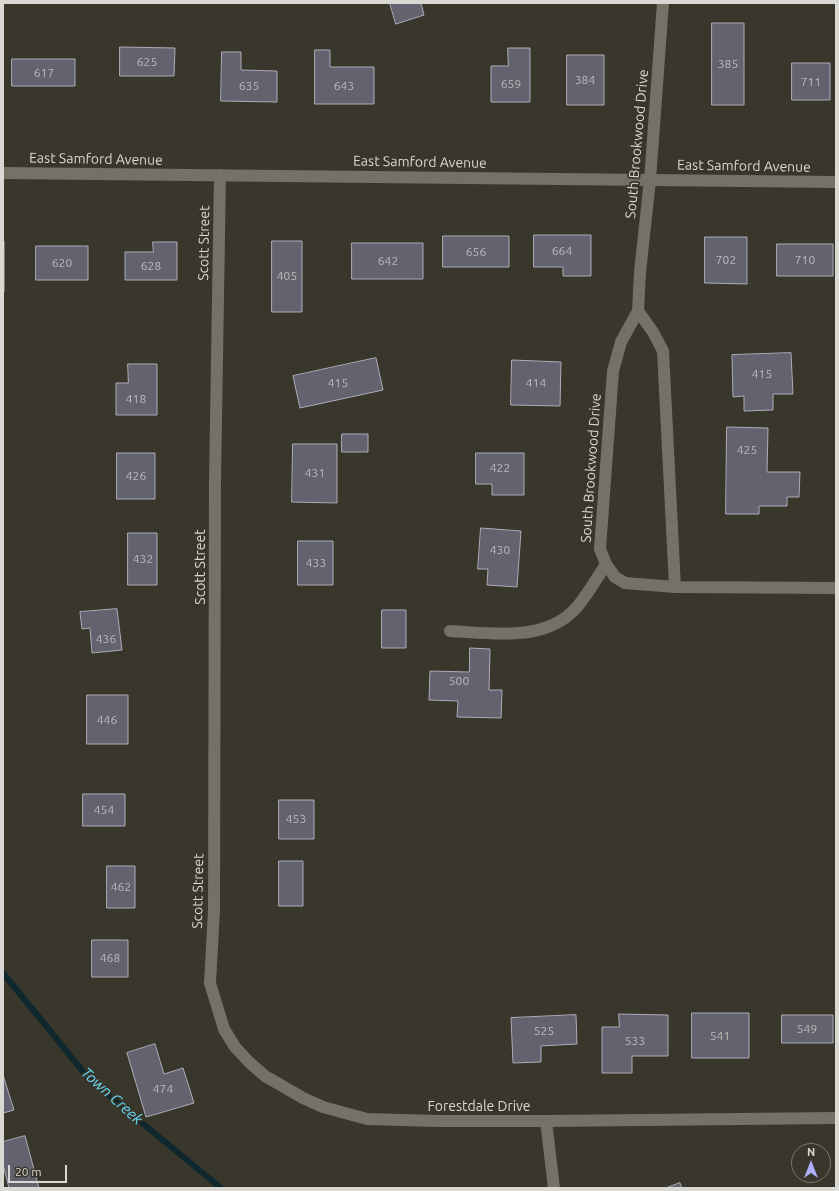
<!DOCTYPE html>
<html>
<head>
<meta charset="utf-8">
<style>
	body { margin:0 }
	#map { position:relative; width:839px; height:1191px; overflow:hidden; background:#39362c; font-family:Ubuntu,sans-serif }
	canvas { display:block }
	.frame { position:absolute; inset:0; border:4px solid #dad8d2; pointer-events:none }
	.north { position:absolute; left:791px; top:1143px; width:40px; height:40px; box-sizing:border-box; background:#39362c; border:1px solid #79776e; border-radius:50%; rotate:0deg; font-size:11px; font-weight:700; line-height:16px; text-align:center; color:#dad8d2 }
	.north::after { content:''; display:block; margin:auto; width:14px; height:18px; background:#aeaefb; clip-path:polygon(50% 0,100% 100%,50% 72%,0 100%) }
	.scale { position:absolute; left:8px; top:1165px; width:59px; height:18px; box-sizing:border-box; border:2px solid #dad8d2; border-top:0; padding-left:5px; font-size:12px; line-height:14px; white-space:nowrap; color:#dad8d2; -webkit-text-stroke:3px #39362c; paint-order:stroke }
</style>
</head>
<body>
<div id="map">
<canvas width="839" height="1191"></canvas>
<div class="frame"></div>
<div class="north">N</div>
<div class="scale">20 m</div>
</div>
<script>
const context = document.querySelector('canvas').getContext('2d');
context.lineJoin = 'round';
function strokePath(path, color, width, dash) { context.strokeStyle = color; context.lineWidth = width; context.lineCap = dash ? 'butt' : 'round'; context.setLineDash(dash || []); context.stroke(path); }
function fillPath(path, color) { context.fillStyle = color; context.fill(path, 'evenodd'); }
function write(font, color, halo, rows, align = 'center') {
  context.font = font + ' Ubuntu,sans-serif'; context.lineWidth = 3.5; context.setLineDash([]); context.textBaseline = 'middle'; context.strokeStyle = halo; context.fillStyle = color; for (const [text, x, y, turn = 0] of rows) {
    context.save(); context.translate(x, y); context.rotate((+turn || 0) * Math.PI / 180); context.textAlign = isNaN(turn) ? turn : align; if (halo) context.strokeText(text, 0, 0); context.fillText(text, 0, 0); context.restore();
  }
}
strokePath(new Path2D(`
	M 3,973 L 90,1080 L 221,1188`), '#0f282e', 6);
const building = new Path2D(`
	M 390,3 L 421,3 L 424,15 L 396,24 Z
	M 712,23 L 744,23 L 744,105 L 712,105 Z
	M 120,47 L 175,48 L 174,76 L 120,76 Z
	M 508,48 L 530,48 L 530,102 L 491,102 L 491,66 L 508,66 Z
	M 315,50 L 330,50 L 330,67 L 374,67 L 374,104 L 315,104 Z
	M 222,52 L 241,52 L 241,70 L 277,71 L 277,102 L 221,101 Z
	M 567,55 L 604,55 L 604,105 L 567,105 Z
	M 12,59 L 75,59 L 75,86 L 12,86 Z
	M 792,63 L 830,63 L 830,100 L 792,100 Z
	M 534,235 L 591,235 L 591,276 L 563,276 L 563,267 L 534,267 Z
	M 443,236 L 509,236 L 509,267 L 443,267 Z
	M 705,237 L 747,237 L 747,284 L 705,283 Z
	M 3,241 L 4,241 L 4,292 L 3,292 Z
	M 272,241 L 302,241 L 302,312 L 272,312 Z
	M 153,242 L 177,242 L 177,280 L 125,280 L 125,252 L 153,252 Z
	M 352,243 L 423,243 L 423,279 L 352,279 Z
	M 777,244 L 833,244 L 833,276 L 777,276 Z
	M 36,246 L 88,246 L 88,280 L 36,280 Z
	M 791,353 L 793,394 L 773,394 L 773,410 L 744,411 L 744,396 L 733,397 L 732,355 Z
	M 376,358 L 383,390 L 300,408 L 293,376 Z
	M 512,360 L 561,362 L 560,406 L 511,405 Z
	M 128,364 L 157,364 L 157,415 L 116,415 L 116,383 L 128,383 Z
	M 727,427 L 768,428 L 767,472 L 800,472 L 799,497 L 787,497 L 787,506 L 759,506 L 759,514 L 726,514 Z
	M 342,434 L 368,434 L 368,452 L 342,452 Z
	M 293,444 L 337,444 L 337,503 L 292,502 Z
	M 117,453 L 155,453 L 155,499 L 117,499 Z
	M 476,453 L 524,453 L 524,495 L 492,495 L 492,484 L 476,484 Z
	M 481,528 L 521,531 L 517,587 L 487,585 L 488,569 L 478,569 Z
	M 128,533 L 157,533 L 157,585 L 128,585 Z
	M 298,541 L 333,541 L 333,585 L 298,585 Z
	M 117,609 L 122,650 L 92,653 L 90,628 L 82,629 L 80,612 Z
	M 382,610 L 406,610 L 406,648 L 382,648 Z
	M 470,648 L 490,649 L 489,690 L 502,690 L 501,718 L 457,717 L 458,701 L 429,700 L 430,671 L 469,672 Z
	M 87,695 L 128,695 L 128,744 L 87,744 Z
	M 83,794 L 125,794 L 125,826 L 83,826 Z
	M 279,800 L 314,800 L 314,839 L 279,839 Z
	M 279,861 L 303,861 L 303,906 L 279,906 Z
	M 107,866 L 135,866 L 135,908 L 107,908 Z
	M 92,940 L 128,940 L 128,977 L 92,977 Z
	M 692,1013 L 749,1013 L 749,1058 L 692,1058 Z
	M 619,1014 L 668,1015 L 668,1056 L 632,1056 L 632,1073 L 602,1073 L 602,1027 L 619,1027 Z
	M 576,1015 L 577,1044 L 541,1046 L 541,1062 L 513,1063 L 511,1018 Z
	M 782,1015 L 833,1015 L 833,1043 L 782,1043 Z
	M 155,1044 L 164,1074 L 183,1068 L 194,1103 L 146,1117 L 127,1053 Z
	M 3,1075 L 14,1110 L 3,1113 Z
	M 25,1136 L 39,1188 L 9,1188 L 3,1165 L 3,1142 Z
	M 680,1183 L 682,1188 L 666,1188 Z`);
fillPath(building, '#62636e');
strokePath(building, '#acadb9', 1);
strokePath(new Path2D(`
	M 663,3 L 650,180 L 640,272 L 638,311 L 621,342 L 613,371 L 600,549 L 606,564 L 615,577 L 625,583 L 675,587 L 836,588
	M 220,175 L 215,481 L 214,910 L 210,983 L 224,1029 L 235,1047 L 249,1062 L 265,1076 L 303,1098 L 323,1107 L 367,1119 L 437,1121 L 546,1121 L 836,1118
	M 638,311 L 653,332 L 663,351 L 675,587
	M 450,631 C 491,633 546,643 577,607 C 588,594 597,578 606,564
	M 546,1121 L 554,1188`), '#747166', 12);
strokePath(new Path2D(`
	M 3,173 L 836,182`), '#747166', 12);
write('12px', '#bcbbb9', null, [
	["625",147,62],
	["385",728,64],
	["617",44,73],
	["384",585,80],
	["711",811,82],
	["659",511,84],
	["635",249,86],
	["643",344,86],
	["664",562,251],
	["656",476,252],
	["702",726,260],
	["710",805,260],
	["642",388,261],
	["620",62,263],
	["628",151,266],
	["405",287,276],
	["415",762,374],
	["415",338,383],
	["414",536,383],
	["418",136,399],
	["425",747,450],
	["422",500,468],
	["431",315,473],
	["426",136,476],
	["430",500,550],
	["432",143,559],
	["433",316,563],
	["436",106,639],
	["500",459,681],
	["446",107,720],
	["454",104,810],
	["453",296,819],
	["462",121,887],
	["468",110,958],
	["549",807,1029],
	["525",544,1031],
	["541",720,1036],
	["533",635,1041],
	["474",163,1089]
]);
write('14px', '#dad8d2', '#39362c', [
	["South Brookwood Drive",637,144,-85],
	["East Samford Avenue",96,159,1],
	["East Samford Avenue",420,162,1],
	["East Samford Avenue",744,166,1],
	["Scott Street",204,243,-89],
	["South Brookwood Drive",591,468,-86],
	["Scott Street",200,567,-90],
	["Scott Street",198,891,-89],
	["Forestdale Drive",479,1106]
]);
write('italic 15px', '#66daf9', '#39362c', [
	["Town Creek",112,1096,42]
]);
</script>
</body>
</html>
